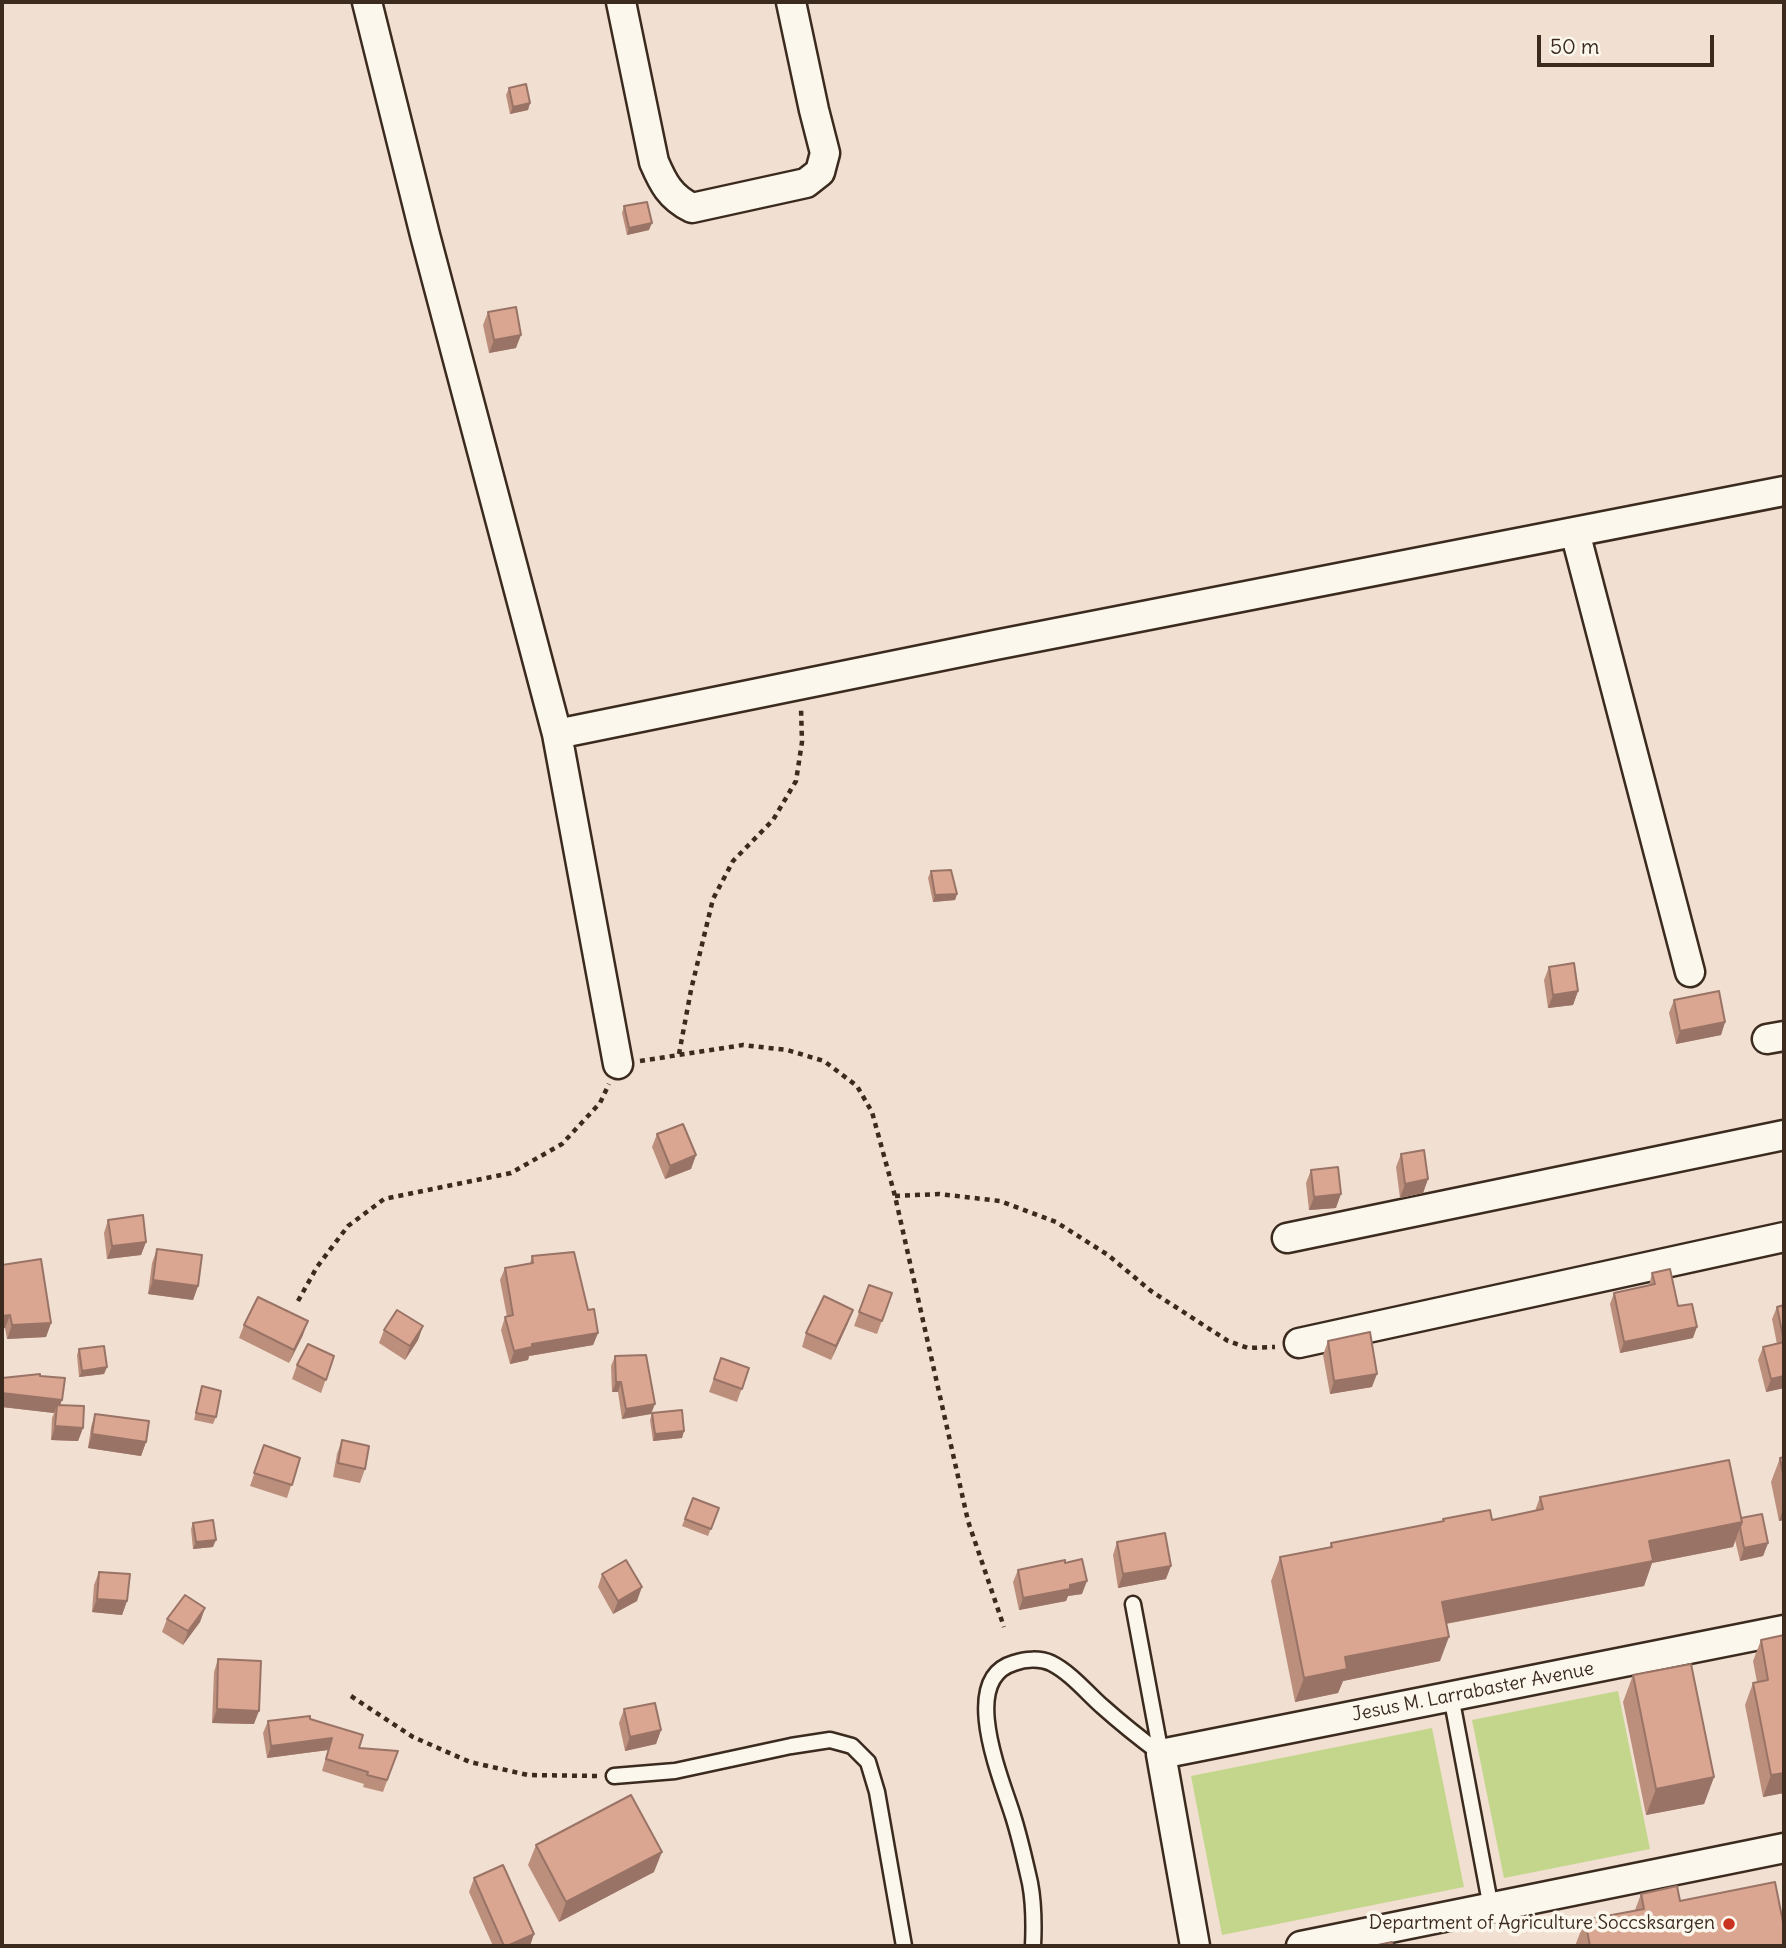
<!DOCTYPE html>
<html>
<head>
<meta charset="utf-8">
<style>
	body { margin:0 }
	#map { position:relative; width:1786px; height:1948px; overflow:hidden; background:#f1dfd1; font-family:Delius,sans-serif }
	canvas { display:block }
	.frame { position:absolute; inset:0; border:4px solid #3b2a1e; pointer-events:none }
	.scale { position:absolute; left:1537px; top:35px; width:177px; height:32px; box-sizing:border-box; border:4px solid #3b2a1e; border-top:0; padding-left:9px; font-size:21px; line-height:24px; white-space:nowrap; color:#3b2a1e; -webkit-text-stroke:5px #fbf7ec; paint-order:stroke }
</style>
</head>
<body>
<div id="map">
<canvas width="1786" height="1948"></canvas>
<div class="frame"></div>
<div class="scale">50 m</div>
</div>
<script>
const context = document.querySelector('canvas').getContext('2d');
context.lineJoin = 'round';
function fillPath(path, color) { context.fillStyle = color; context.fill(path, 'evenodd'); }
function strokePath(path, color, width, dash) { context.strokeStyle = color; context.lineWidth = width; context.lineCap = dash ? 'butt' : 'round'; context.setLineDash(dash || []); context.stroke(path); }
function write(font, color, halo, rows, align = 'center') {
  context.font = font + ' Delius,sans-serif'; context.lineWidth = 7; context.setLineDash([]); context.textBaseline = 'middle'; context.strokeStyle = halo; context.fillStyle = color; for (const [text, x, y, turn = 0] of rows) {
    context.save(); context.translate(x, y); context.rotate((+turn || 0) * Math.PI / 180); context.textAlign = isNaN(turn) ? turn : align; if (halo) context.strokeText(text, 0, 0); context.fillText(text, 0, 0); context.restore();
  }
}
fillPath(new Path2D(`
	M 1618,1691 L 1650,1849 L 1504,1878 L 1472,1720 Z
	M 1432,1728 L 1464,1887 L 1222,1935 L 1191,1776 Z`), '#c3d68b');
const service = new Path2D(`
	M 1133,1604 L 1161,1754
	M 1451,1696 L 1491,1908
	M 614,1776 L 675,1771 L 791,1746 L 830,1740 L 852,1746 L 868,1762 L 877,1792 L 904,1946
	M 1033,1946 C 1034,1925 1034,1904 1030,1883 C 1025,1861 1020,1838 1013,1816 C 1002,1780 958,1679 1014,1663 C 1025,1659 1040,1658 1051,1663 C 1071,1673 1087,1693 1103,1707 C 1122,1724 1141,1739 1161,1754`);
const minor = new Path2D(`
	M 367,2 L 425,235 L 557,734 L 618,1064
	M 621,2 L 654,162 C 663,183 670,197 692,208 L 806,183 L 820,172 L 825,153 L 814,110 L 791,2
	M 1575,532 L 1690,972
	M 557,734 L 995,645 L 1784,491
	M 1767,1039 L 1784,1036
	M 1287,1238 L 1784,1135
	M 1299,1343 L 1784,1237
	M 1195,1946 L 1161,1754 L 1784,1630
	M 1301,1946 L 1784,1848`);
strokePath(service, '#3b2a1e', 19);
strokePath(minor, '#3b2a1e', 33);
strokePath(new Path2D(`
	M 679,1054 L 691,990 L 713,899 L 733,861 L 773,820 L 796,781 L 802,742 L 801,708
	M 640,1061 L 743,1045 L 787,1050 L 824,1061 L 857,1086 L 872,1112 L 895,1196 L 968,1521 L 1004,1627
	M 895,1196 L 939,1194 L 1000,1201 L 1056,1222 L 1108,1255 L 1151,1291 L 1228,1341 L 1248,1348 L 1275,1347
	M 298,1301 L 317,1267 L 348,1226 L 384,1199 L 511,1173 L 562,1144 L 600,1103 L 609,1084
	M 351,1696 L 413,1737 L 470,1762 L 528,1775 L 598,1776`), '#3b2a1e', 4.5, [5, 5]);
strokePath(service, '#fbf7ec', 14);
strokePath(minor, '#fbf7ec', 28);
fillPath(new Path2D(`
	M 509,88 L 530,103 L 528,110 L 510,114 L 506,95 Z
	M 624,206 L 649,230 L 627,235 L 622,213 Z
	M 488,312 L 516,348 L 489,353 L 483,325 Z
	M 931,871 L 957,894 L 955,900 L 933,902 L 928,878 Z
	M 1549,967 L 1578,991 L 1573,1005 L 1548,1008 L 1544,980 Z
	M 1674,1000 L 1725,1022 L 1721,1035 L 1676,1044 L 1669,1013 Z
	M 657,1134 L 696,1155 L 691,1169 L 665,1179 L 652,1147 Z
	M 1401,1154 L 1428,1179 L 1423,1193 L 1400,1198 L 1396,1167 Z
	M 1311,1170 L 1336,1208 L 1309,1210 L 1306,1183 Z
	M 108,1220 L 146,1242 L 141,1255 L 107,1259 L 104,1233 Z
	M 157,1249 L 198,1286 L 193,1300 L 148,1294 L 152,1263 Z
	M 532,1256 L 588,1310 L 598,1333 L 593,1345 L 529,1356 L 528,1360 L 510,1364 L 501,1330 L 505,1317 L 507,1317 L 500,1280 L 505,1268 L 530,1263 Z
	M 2,1265 L 51,1323 L 46,1337 L 7,1339 L 5,1328 L 2,1329 Z
	M 1652,1273 L 1678,1306 L 1693,1338 L 1620,1353 L 1610,1304 L 1614,1293 L 1649,1285 Z
	M 869,1285 L 892,1293 L 877,1334 L 854,1326 Z
	M 1784,1305 L 1784,1388 L 1766,1392 L 1758,1360 L 1763,1347 L 1777,1344 L 1772,1319 L 1777,1307 Z
	M 848,1323 L 831,1360 L 802,1347 L 806,1333 Z
	M 244,1325 L 303,1335 L 289,1363 L 239,1338 Z
	M 423,1326 L 418,1340 L 405,1360 L 379,1343 L 384,1330 Z
	M 1328,1341 L 1372,1387 L 1330,1394 L 1323,1355 Z
	M 79,1349 L 107,1367 L 104,1374 L 79,1377 L 77,1355 Z
	M 334,1356 L 321,1393 L 292,1379 L 297,1365 Z
	M 615,1356 L 651,1414 L 622,1419 L 618,1392 L 612,1392 L 611,1366 Z
	M 721,1358 L 749,1368 L 737,1402 L 709,1392 Z
	M 40,1376 L 60,1405 L 83,1428 L 78,1441 L 51,1440 L 52,1418 L 54,1413 L 2,1407 L 2,1378 Z
	M 202,1386 L 216,1417 L 213,1424 L 194,1420 Z
	M 652,1413 L 684,1431 L 682,1438 L 653,1441 L 650,1420 Z
	M 95,1414 L 146,1442 L 141,1456 L 88,1448 L 91,1427 Z
	M 342,1440 L 365,1469 L 360,1483 L 333,1477 L 337,1454 Z
	M 264,1445 L 300,1458 L 287,1498 L 250,1486 Z
	M 1784,1457 L 1784,1520 L 1779,1521 L 1771,1482 L 1780,1458 Z
	M 1540,1497 L 1741,1518 L 1768,1543 L 1763,1556 L 1740,1561 L 1735,1540 L 1733,1547 L 1652,1563 L 1644,1586 L 1446,1624 L 1440,1661 L 1343,1681 L 1338,1693 L 1295,1702 L 1271,1581 L 1280,1557 L 1330,1547 L 1331,1543 L 1443,1521 L 1443,1519 L 1492,1520 L 1535,1511 Z
	M 693,1498 L 719,1508 L 708,1536 L 682,1526 Z
	M 193,1523 L 213,1547 L 193,1549 L 191,1529 Z
	M 1117,1542 L 1166,1579 L 1118,1588 L 1113,1555 Z
	M 1065,1563 L 1082,1594 L 1068,1596 L 1066,1601 L 1019,1610 L 1013,1582 L 1018,1570 Z
	M 99,1572 L 127,1601 L 122,1615 L 92,1612 L 94,1585 Z
	M 602,1574 L 637,1601 L 613,1614 L 598,1587 Z
	M 205,1608 L 200,1622 L 183,1645 L 162,1632 L 167,1619 Z
	M 1784,1635 L 1784,1793 L 1763,1797 L 1745,1705 L 1753,1683 L 1757,1682 L 1753,1661 L 1761,1640 Z
	M 218,1659 L 254,1724 L 212,1723 L 214,1672 Z
	M 1633,1675 L 1714,1777 L 1704,1804 L 1646,1815 L 1623,1702 Z
	M 624,1709 L 661,1730 L 656,1744 L 625,1751 L 619,1723 Z
	M 310,1719 L 359,1748 L 398,1751 L 383,1792 L 363,1787 L 364,1784 L 322,1771 L 328,1750 L 267,1758 L 263,1733 L 268,1721 Z
	M 536,1845 L 654,1872 L 559,1922 L 528,1865 Z
	M 474,1878 L 530,1946 L 493,1946 L 469,1892 Z
	M 1641,1894 L 1680,1901 L 1784,1946 L 1575,1946 L 1585,1920 L 1635,1910 Z`), '#bc8f7d');
fillPath(new Path2D(`
	M 530,103 L 528,110 L 510,114 L 513,107 Z
	M 652,223 L 649,230 L 627,235 L 629,228 Z
	M 521,335 L 516,348 L 489,353 L 494,340 Z
	M 957,894 L 955,900 L 933,902 L 935,895 Z
	M 1578,991 L 1573,1005 L 1548,1008 L 1553,995 Z
	M 1725,1022 L 1721,1035 L 1676,1044 L 1680,1031 Z
	M 696,1155 L 691,1169 L 665,1179 L 670,1166 Z
	M 1428,1179 L 1423,1193 L 1400,1198 L 1405,1184 Z
	M 1341,1194 L 1336,1208 L 1309,1210 L 1314,1197 Z
	M 146,1242 L 141,1255 L 107,1259 L 112,1246 Z
	M 153,1280 L 198,1286 L 193,1300 L 148,1294 Z
	M 853,1310 L 848,1323 L 831,1360 L 836,1346 Z
	M 10,1315 L 5,1328 L 2,1329 L 2,1316 Z
	M 308,1321 L 303,1335 L 289,1363 L 294,1350 Z
	M 51,1323 L 46,1337 L 7,1339 L 12,1325 Z
	M 423,1326 L 418,1340 L 405,1360 L 410,1346 Z
	M 1697,1327 L 1693,1338 L 1620,1353 L 1624,1342 Z
	M 598,1333 L 593,1345 L 529,1356 L 528,1360 L 510,1364 L 514,1351 L 532,1344 Z
	M 107,1367 L 104,1374 L 79,1377 L 82,1371 Z
	M 1377,1374 L 1372,1387 L 1330,1394 L 1334,1381 Z
	M 1784,1376 L 1784,1388 L 1766,1392 L 1771,1379 Z
	M 616,1382 L 621,1382 L 618,1392 L 612,1392 Z
	M 2,1393 L 62,1400 L 57,1414 L 57,1405 L 54,1413 L 2,1407 Z
	M 655,1404 L 651,1414 L 622,1419 L 626,1409 Z
	M 55,1426 L 83,1428 L 78,1441 L 51,1440 Z
	M 684,1431 L 682,1438 L 653,1441 L 655,1434 Z
	M 92,1434 L 146,1442 L 141,1456 L 88,1448 Z
	M 1784,1507 L 1784,1520 L 1779,1521 Z
	M 1742,1522 L 1733,1547 L 1652,1563 L 1644,1586 L 1433,1626 L 1442,1602 L 1649,1541 Z
	M 216,1540 L 213,1547 L 193,1549 L 196,1542 Z
	M 1768,1543 L 1763,1556 L 1740,1561 L 1744,1548 Z
	M 1171,1566 L 1166,1579 L 1118,1588 L 1123,1574 Z
	M 1087,1581 L 1082,1594 L 1068,1596 L 1066,1601 L 1019,1610 L 1023,1598 L 1070,1585 Z
	M 642,1587 L 637,1601 L 613,1614 L 618,1601 Z
	M 97,1599 L 127,1601 L 122,1615 L 92,1612 Z
	M 205,1608 L 200,1622 L 183,1645 L 188,1631 Z
	M 1449,1637 L 1440,1661 L 1343,1681 L 1338,1693 L 1295,1702 L 1304,1678 L 1345,1657 Z
	M 217,1709 L 259,1711 L 254,1724 L 212,1723 Z
	M 661,1730 L 656,1744 L 625,1751 L 630,1737 Z
	M 332,1738 L 328,1750 L 267,1758 L 271,1746 Z
	M 1784,1773 L 1784,1793 L 1763,1797 L 1771,1775 Z
	M 1714,1777 L 1704,1804 L 1646,1815 L 1656,1789 Z
	M 662,1852 L 654,1872 L 559,1922 L 566,1902 Z
	M 534,1934 L 530,1946 L 507,1946 Z`), '#997466');
const building = new Path2D(`
	M 526,84 L 530,103 L 513,107 L 509,88 Z
	M 647,202 L 652,223 L 629,228 L 624,206 Z
	M 516,307 L 521,335 L 494,340 L 488,312 Z
	M 951,870 L 957,894 L 935,895 L 931,871 Z
	M 1574,963 L 1578,991 L 1553,995 L 1549,967 Z
	M 1719,991 L 1725,1022 L 1680,1031 L 1674,1000 Z
	M 683,1124 L 696,1155 L 670,1166 L 657,1134 Z
	M 1424,1150 L 1428,1179 L 1405,1184 L 1401,1154 Z
	M 1338,1167 L 1341,1194 L 1314,1197 L 1311,1170 Z
	M 143,1215 L 146,1242 L 112,1246 L 108,1220 Z
	M 157,1249 L 202,1255 L 198,1286 L 153,1280 Z
	M 574,1252 L 588,1310 L 594,1309 L 598,1333 L 532,1344 L 532,1347 L 514,1351 L 505,1317 L 513,1315 L 505,1268 L 533,1263 L 532,1256 Z
	M 41,1259 L 51,1323 L 12,1325 L 10,1315 L 2,1316 L 2,1265 Z
	M 1670,1269 L 1678,1306 L 1692,1304 L 1697,1327 L 1624,1342 L 1614,1293 L 1655,1284 L 1652,1273 Z
	M 869,1285 L 892,1293 L 882,1321 L 859,1312 Z
	M 824,1296 L 853,1310 L 836,1346 L 806,1333 Z
	M 258,1297 L 308,1321 L 294,1350 L 244,1325 Z
	M 1784,1305 L 1784,1376 L 1771,1379 L 1763,1347 L 1784,1342 L 1777,1307 Z
	M 397,1310 L 423,1326 L 410,1346 L 384,1330 Z
	M 1370,1332 L 1377,1374 L 1334,1381 L 1328,1341 Z
	M 308,1344 L 334,1356 L 326,1380 L 297,1365 Z
	M 104,1346 L 107,1367 L 82,1371 L 79,1349 Z
	M 646,1355 L 655,1404 L 626,1409 L 621,1382 L 616,1382 L 615,1356 Z
	M 721,1358 L 749,1368 L 742,1389 L 714,1379 Z
	M 40,1374 L 40,1376 L 65,1378 L 62,1400 L 2,1393 L 2,1378 Z
	M 202,1386 L 221,1391 L 216,1417 L 196,1413 Z
	M 57,1405 L 84,1406 L 83,1428 L 55,1426 Z
	M 682,1410 L 684,1431 L 655,1434 L 652,1413 Z
	M 95,1414 L 149,1421 L 146,1442 L 92,1434 Z
	M 342,1440 L 369,1446 L 365,1469 L 338,1463 Z
	M 264,1445 L 300,1458 L 292,1485 L 254,1473 Z
	M 1784,1457 L 1784,1480 L 1780,1458 Z
	M 1729,1460 L 1742,1522 L 1649,1541 L 1653,1561 L 1442,1602 L 1449,1637 L 1345,1657 L 1347,1669 L 1304,1678 L 1280,1557 L 1332,1547 L 1331,1543 L 1444,1521 L 1443,1519 L 1490,1510 L 1492,1520 L 1543,1509 L 1540,1497 Z
	M 693,1498 L 719,1508 L 711,1529 L 685,1519 Z
	M 1762,1514 L 1768,1543 L 1744,1548 L 1740,1527 L 1742,1522 L 1741,1518 Z
	M 213,1520 L 216,1540 L 196,1542 L 193,1523 Z
	M 1165,1533 L 1171,1566 L 1123,1574 L 1117,1542 Z
	M 1082,1559 L 1087,1581 L 1070,1585 L 1070,1589 L 1023,1598 L 1018,1570 L 1065,1560 L 1065,1563 Z
	M 626,1560 L 642,1587 L 618,1601 L 602,1574 Z
	M 99,1572 L 130,1574 L 127,1601 L 97,1599 Z
	M 185,1595 L 205,1608 L 188,1631 L 167,1619 Z
	M 1784,1635 L 1784,1773 L 1771,1775 L 1753,1683 L 1768,1680 L 1761,1640 Z
	M 218,1659 L 261,1661 L 259,1711 L 217,1709 Z
	M 1691,1664 L 1714,1777 L 1656,1789 L 1633,1675 Z
	M 655,1703 L 661,1730 L 630,1737 L 624,1709 Z
	M 310,1716 L 310,1719 L 363,1735 L 359,1748 L 398,1751 L 387,1780 L 367,1775 L 368,1772 L 326,1759 L 332,1738 L 271,1746 L 268,1721 Z
	M 631,1795 L 662,1852 L 566,1902 L 536,1845 Z
	M 503,1865 L 534,1934 L 507,1946 L 504,1946 L 474,1878 Z
	M 1775,1882 L 1784,1927 L 1784,1946 L 1590,1946 L 1585,1920 L 1644,1909 L 1641,1894 L 1677,1886 L 1680,1901 Z
	M 1392,1942 L 1393,1946 L 1373,1946 Z`);
fillPath(building, '#dba691');
strokePath(building, '#997466', 2);
for (const [x, y, r, color] of [
	[1729,1924,7,"#c8321e"]
]) { const dot = new Path2D(); dot.arc(x, y, r, 0, 2 * Math.PI); context.fillStyle = color; context.fill(dot); strokePath(dot, '#fbf7ec', 2.5); }
write('19px', '#3b2a1e', '#fbf7ec', [
	["Jesus M. Larrabaster Avenue",1473,1692,-11]
]);
write('19px', '#3b2a1e', '#fbf7ec', [
	["Department of Agriculture Soccsksargen",1715,1924]
], 'right');
</script>
</body>
</html>
